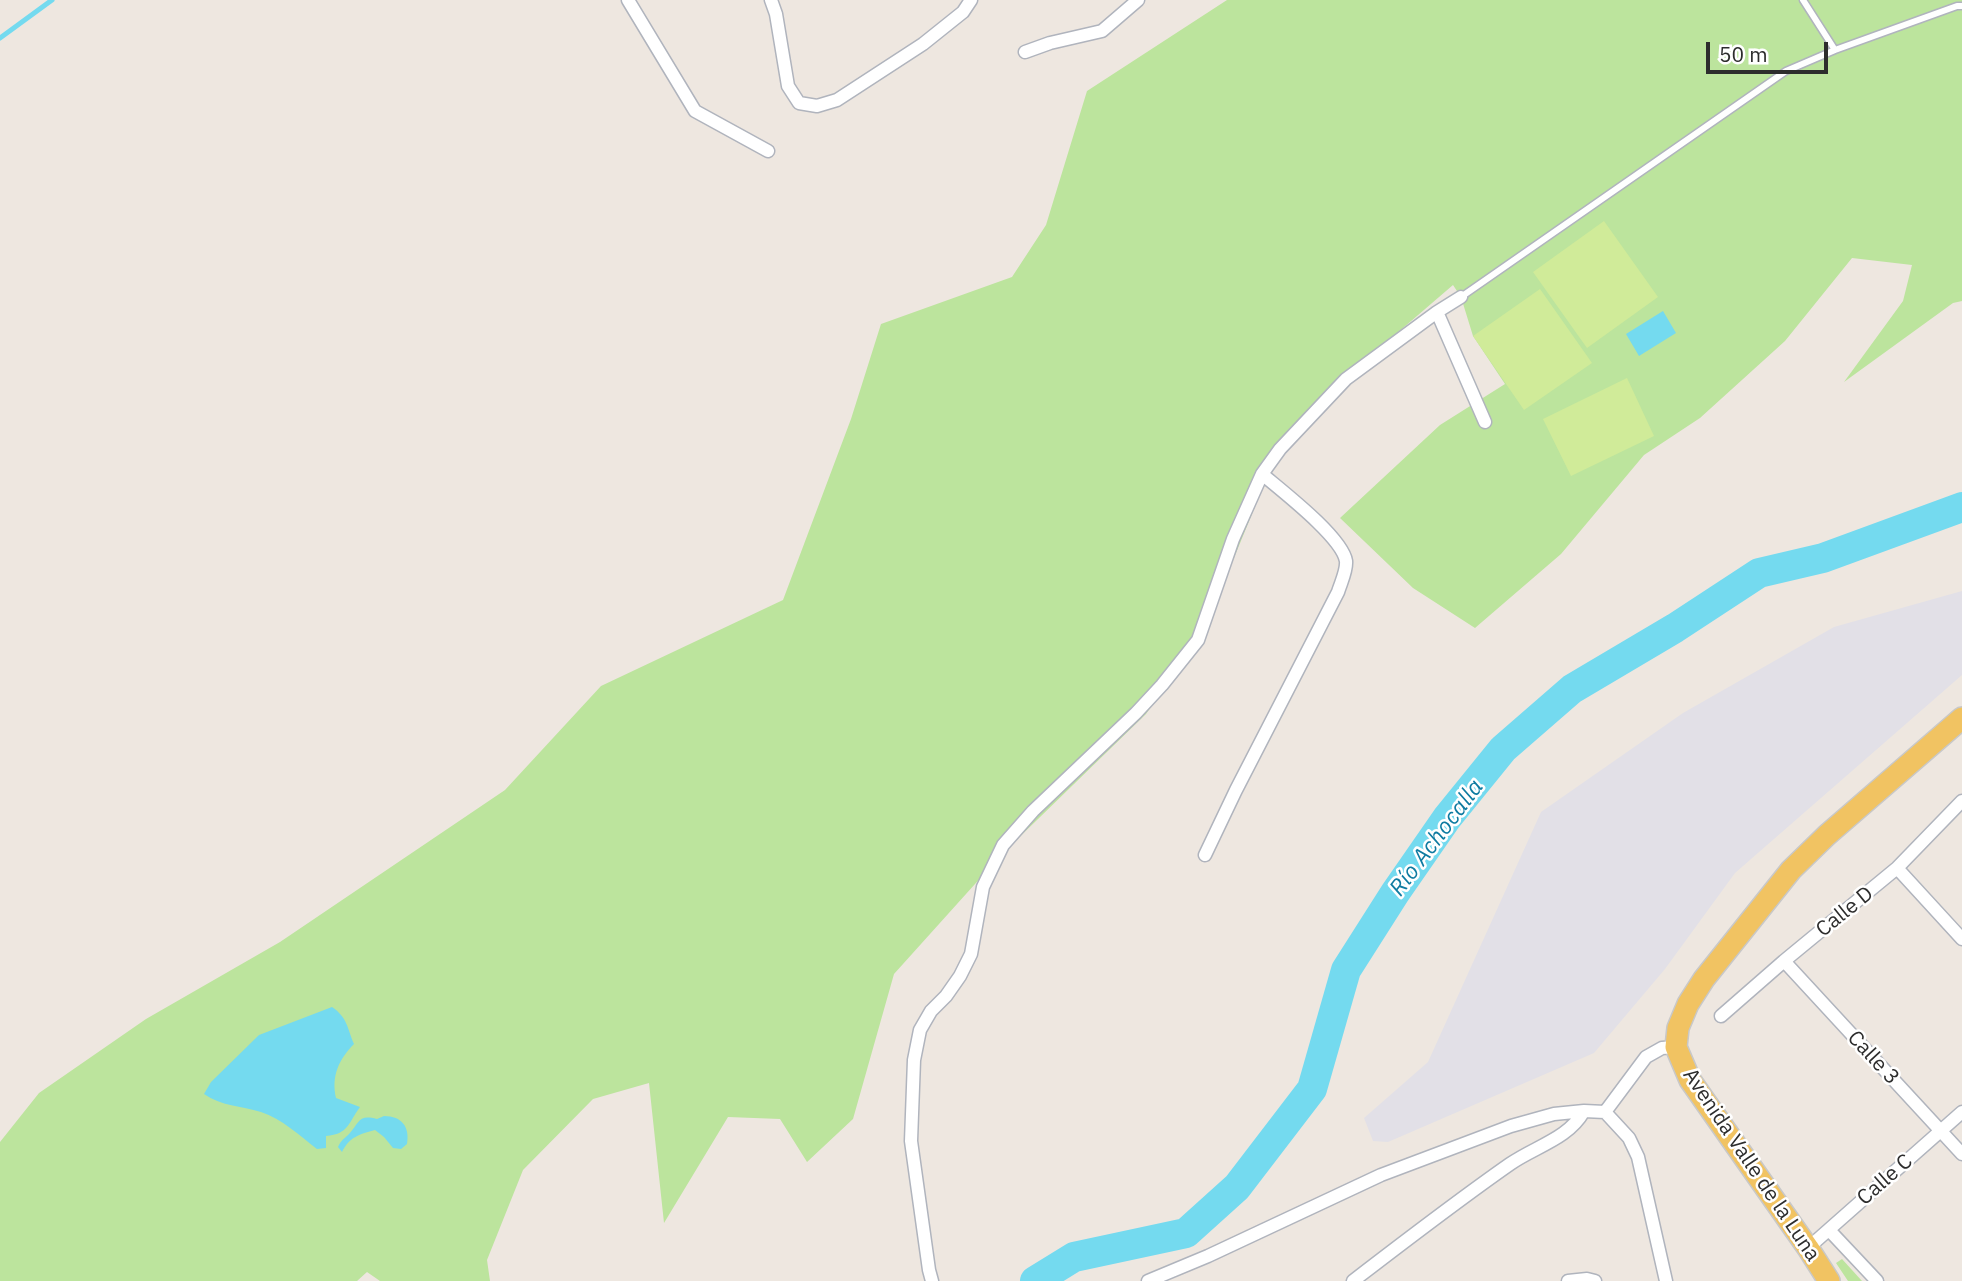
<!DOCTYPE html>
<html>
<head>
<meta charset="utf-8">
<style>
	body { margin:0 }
	#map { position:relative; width:1962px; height:1281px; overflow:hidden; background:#eee7e0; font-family:"IBM Plex Sans",sans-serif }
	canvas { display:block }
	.scale { position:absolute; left:1706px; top:42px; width:122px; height:32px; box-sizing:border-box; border:4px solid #2d2d2d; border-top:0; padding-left:9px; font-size:21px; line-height:24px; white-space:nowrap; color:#2d2d2d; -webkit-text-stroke:5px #fff; paint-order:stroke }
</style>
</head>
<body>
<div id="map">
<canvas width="1962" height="1281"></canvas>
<div class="scale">50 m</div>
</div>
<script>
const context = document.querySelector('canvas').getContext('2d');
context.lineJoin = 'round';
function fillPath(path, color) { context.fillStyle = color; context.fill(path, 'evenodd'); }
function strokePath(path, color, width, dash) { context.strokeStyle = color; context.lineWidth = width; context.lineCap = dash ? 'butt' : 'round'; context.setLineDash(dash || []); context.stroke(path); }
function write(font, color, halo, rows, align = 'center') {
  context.font = font + ' "IBM Plex Sans",sans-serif'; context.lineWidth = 5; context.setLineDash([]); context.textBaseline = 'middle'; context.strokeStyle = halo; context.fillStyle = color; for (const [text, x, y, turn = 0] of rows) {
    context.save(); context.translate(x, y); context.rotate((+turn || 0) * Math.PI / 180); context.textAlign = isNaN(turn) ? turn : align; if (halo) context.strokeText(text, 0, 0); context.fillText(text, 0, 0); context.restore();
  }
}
fillPath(new Path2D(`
	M 1962,591 L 1962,675 L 1735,873 L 1665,969 L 1594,1053 L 1388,1142 L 1373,1141 L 1364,1118 L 1428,1062 L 1541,812 L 1683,713 L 1834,627 Z`), '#e2e0e7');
fillPath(new Path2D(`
	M 1227,0 L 1962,0 L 1962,301 L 1953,303 L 1844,382 L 1903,301 L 1912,265 L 1852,258 L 1785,341 L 1700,418 L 1644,455 L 1561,554 L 1475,628 L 1413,588 L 1340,518 L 1440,425 L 1505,384 L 1473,336 L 1461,297 L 1453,285 L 1339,383 L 1270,470 L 1204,631 L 1146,714 L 1002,854 L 894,974 L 853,1119 L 807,1162 L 780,1119 L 728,1117 L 664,1223 L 649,1083 L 593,1099 L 523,1170 L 487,1260 L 490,1281 L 380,1281 L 367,1272 L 357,1281 L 0,1281 L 0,1142 L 39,1093 L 146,1019 L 280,942 L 505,790 L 601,686 L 783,600 L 851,419 L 881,324 L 1012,277 L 1046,225 L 1087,91 Z
	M 1842,1259 L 1862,1281 L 1848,1281 L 1836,1263 Z`), '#bce49d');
fillPath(new Path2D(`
	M 1604,221 L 1658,297 L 1587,348 L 1533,272 Z
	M 1540,289 L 1592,363 L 1524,410 L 1473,336 Z
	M 1627,378 L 1654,436 L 1571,476 L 1543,419 Z`), '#d0eb99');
fillPath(new Path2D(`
	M 1663,311 L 1676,333 L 1639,356 L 1626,334 Z
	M 332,1007 C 348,1018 347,1028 354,1044 C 339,1059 331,1076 336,1098 L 360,1107 C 348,1123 349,1134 326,1136 L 326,1148 L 317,1149 C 299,1135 282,1119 261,1112 C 241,1106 221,1106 204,1094 L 211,1082 L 259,1035 Z
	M 384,1116 C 402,1116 410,1127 407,1144 L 401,1149 L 393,1148 L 384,1137 L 375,1130 C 360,1134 349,1137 342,1152 L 338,1147 C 341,1140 344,1139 349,1134 C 360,1122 358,1114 377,1119 Z`), '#74daef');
strokePath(new Path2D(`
	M 0,38 L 52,0`), '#74daef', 5);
strokePath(new Path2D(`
	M 1035,1281 L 1074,1257 L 1186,1233 L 1237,1187 L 1312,1089 L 1346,970 L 1395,893 L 1447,818 L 1503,749 L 1572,689 L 1675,628 L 1759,573 L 1823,558 L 1962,507`), '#74daef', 30);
const service = new Path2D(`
	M 1803,0 L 1835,50
	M 1461,297 L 1786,71 L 1835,50 L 1957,6 L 1962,6`);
const minor = new Path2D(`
	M 628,0 L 695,111 L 768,151
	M 771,0 L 776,14 L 788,86 L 799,103 L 817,106 L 837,100 L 923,44 L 963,12 L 971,0
	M 1025,52 L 1050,43 L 1102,31 L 1138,0
	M 1437,312 L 1485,422
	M 1205,855 L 1236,790 L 1338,592 C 1341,582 1347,571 1346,561 C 1342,537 1282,491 1262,474
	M 1897,868 L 1962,939
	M 1784,961 L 1962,1154
	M 1721,1016 L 1784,961 L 1897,868 L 1962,801
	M 1605,1112 L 1646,1057 L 1662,1048 L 1676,1047
	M 1829,1230 L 1877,1281
	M 1808,1248 L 1962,1112
	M 932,1281 L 929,1270 L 911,1141 L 914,1060 L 920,1030 L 931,1011 L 946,996 L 960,976 L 971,954 L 983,887 L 1003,845 L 1033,811 L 1136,713 L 1162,685 L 1198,640 L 1233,539 L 1262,474 L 1280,449 L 1346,379 L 1437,312 L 1461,297
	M 1148,1281 L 1208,1256 L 1381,1175 L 1458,1146 L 1511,1126 L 1554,1114 L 1584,1111 L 1605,1112 L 1629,1138 L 1638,1157 L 1666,1281
	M 1353,1281 C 1405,1241 1457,1201 1510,1164 C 1536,1146 1568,1139 1584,1111
	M 1568,1281 L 1587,1279 L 1595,1281`);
const primary = new Path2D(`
	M 1829,1281 L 1808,1248 L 1690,1080 L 1676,1047 L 1678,1028 L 1688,1004 L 1704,979 L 1791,870 L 1827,835 L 1962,718`);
strokePath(service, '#b0b4bd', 9);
strokePath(minor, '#b0b4bd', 15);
strokePath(primary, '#c8c8c8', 24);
strokePath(service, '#fff', 6);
strokePath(minor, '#fff', 12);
strokePath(primary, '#f1c362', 21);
write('21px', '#2d2d2d', '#fff', [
	["Calle D",1845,912,-39],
	["Calle 3",1873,1058,47],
	["Avenida Valle de la Luna",1751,1165,56],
	["Calle C",1885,1180,-41]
]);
write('italic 23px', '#0e7ba1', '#fff', [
	["Río Achocalla",1437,838,-53]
]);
</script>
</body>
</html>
